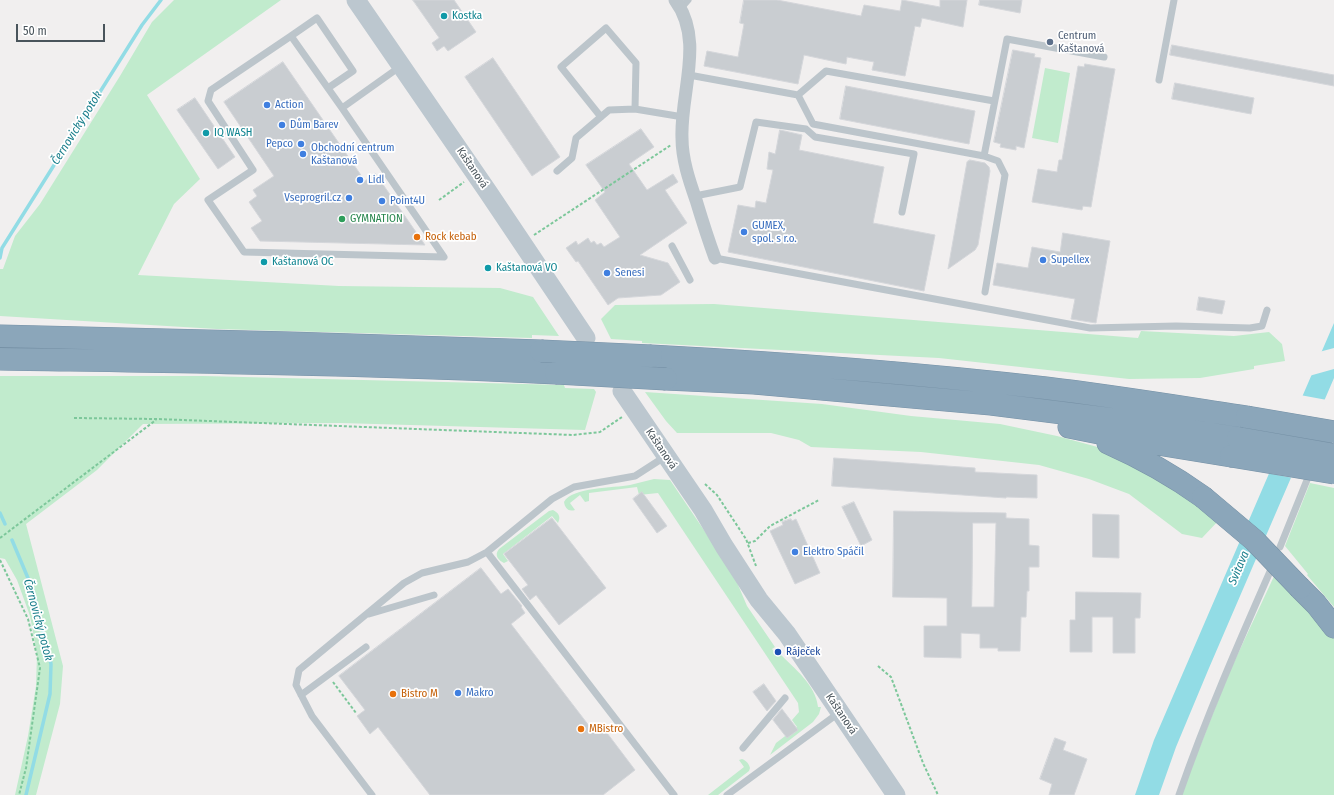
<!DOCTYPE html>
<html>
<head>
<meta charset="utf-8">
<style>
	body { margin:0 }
	#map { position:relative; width:1334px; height:795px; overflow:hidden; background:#f1efef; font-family:"Fira Sans Condensed",sans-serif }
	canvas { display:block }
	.scale { position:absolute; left:16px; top:24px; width:89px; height:18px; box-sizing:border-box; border:2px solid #49545b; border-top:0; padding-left:5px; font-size:12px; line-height:14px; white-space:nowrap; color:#49545b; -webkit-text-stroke:3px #fff; paint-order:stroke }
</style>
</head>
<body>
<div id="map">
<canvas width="1334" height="795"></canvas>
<div class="scale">50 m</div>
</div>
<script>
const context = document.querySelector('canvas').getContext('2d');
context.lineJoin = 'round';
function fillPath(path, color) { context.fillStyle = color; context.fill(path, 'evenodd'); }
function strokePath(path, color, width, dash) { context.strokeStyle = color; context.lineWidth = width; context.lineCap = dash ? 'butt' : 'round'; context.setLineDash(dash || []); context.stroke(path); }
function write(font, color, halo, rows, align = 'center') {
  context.font = font + ' "Fira Sans Condensed",sans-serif'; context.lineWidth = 3.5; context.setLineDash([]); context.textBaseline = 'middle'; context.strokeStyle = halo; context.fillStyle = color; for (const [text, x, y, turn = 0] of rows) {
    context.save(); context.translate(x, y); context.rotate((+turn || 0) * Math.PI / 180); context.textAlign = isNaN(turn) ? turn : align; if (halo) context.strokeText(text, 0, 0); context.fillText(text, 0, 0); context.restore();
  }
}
fillPath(new Path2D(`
	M 174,0 L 281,0 L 147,95 L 200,179 L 174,204 L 138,275 L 339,286 L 500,288 L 533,297 L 559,336 L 532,335 L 532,338 L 217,329 L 0,316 L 0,269 L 3,269 L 15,236 L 40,204 L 120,76 L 152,22 Z
	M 1045,68 L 1070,73 L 1058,143 L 1032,138 Z
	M 714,304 L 1138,338 L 1141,331 L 1234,336 L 1269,332 L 1282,344 L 1285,361 L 1254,366 L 1254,369 L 1200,378 L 1129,379 L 939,358 L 642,343 L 642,341 L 611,339 L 601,319 L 615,305 Z
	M 0,376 L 203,376 L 564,385 L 565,388 L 594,389 L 596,392 L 585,430 L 340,423 L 143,424 L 97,470 L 26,524 L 63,666 L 60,704 L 36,795 L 15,795 L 28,736 L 36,686 L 37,654 L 30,616 L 17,580 L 5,559 L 0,558 Z
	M 645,392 L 822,404 L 911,416 L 1000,424 L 1057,436 L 1105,449 L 1147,469 L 1220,519 L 1202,538 L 1182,534 L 1129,494 L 1089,479 L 1039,465 L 921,452 L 811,447 L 799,440 L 771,433 L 677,433 L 666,421 Z
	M 654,479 L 670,480 L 733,573 L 747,606 L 775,647 L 772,649 L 776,654 L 779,653 C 794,668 816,685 818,707 L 821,707 L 819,714 L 813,722 L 770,755 L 776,743 L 797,727 L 792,720 L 799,712 L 798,703 L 658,493 L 639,495 L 637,487 L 589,493 L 589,501 L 585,502 L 580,495 L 570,503 L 575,510 C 568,512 565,508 564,502 C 572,487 614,488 630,485 C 638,483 646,481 654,479 Z
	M 1310,483 L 1334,488 L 1334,607 L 1307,575 L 1308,574 L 1285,546 Z
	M 553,510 C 559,513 561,517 558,523 L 552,516 L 503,554 L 508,561 L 504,563 C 498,560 494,555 499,549 L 549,511 Z
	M 1276,572 L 1324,622 L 1334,639 L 1334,795 L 1181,795 L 1228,675 Z
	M 742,759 C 747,761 749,764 750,768 L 749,771 L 718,795 L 708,795 L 744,767 L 739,760 Z`), '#c1ebcd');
fillPath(new Path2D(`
	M 1334,323 L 1334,378 L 1209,668 L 1176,747 L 1159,795 L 1135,795 L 1154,740 Z`), '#92dce5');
fillPath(new Path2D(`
	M 1334,348 L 1334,369 L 1309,376 L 1319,352 Z
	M 1300,395 L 1327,400 L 1293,478 L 1267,473 Z`), '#f1efef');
strokePath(new Path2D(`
	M 0,258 L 2,248 L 142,25 L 161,0
	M 0,513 L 5,524
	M 12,540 L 33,590 L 51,664 L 50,694 L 26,795`), '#92dce5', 3.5);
const building = new Path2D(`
	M 413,0 L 454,0 L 476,32 L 448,51 L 444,46 L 437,51 L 432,43 L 439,38 Z
	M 744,0 L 777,0 L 861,16 L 864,5 L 900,11 L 902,0 L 940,7 L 940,0 L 967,0 L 963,27 L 922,18 L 920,27 L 915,26 L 905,76 L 872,70 L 874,62 L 847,57 L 846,64 L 804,55 L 798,84 L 704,66 L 707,51 L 738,57 L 744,24 L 740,23 Z
	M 980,0 L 1022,0 L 1020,13 L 979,5 Z
	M 1172,45 L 1334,75 L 1334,86 L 1170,55 Z
	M 1013,50 L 1035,54 L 1034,57 L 1041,58 L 1024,148 L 1016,146 L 1016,150 L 1000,147 L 1001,144 L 994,142 Z
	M 493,58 L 560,157 L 532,176 L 465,77 Z
	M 283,62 L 365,181 L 375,173 L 425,245 L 260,241 L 251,228 L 262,221 L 249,202 L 257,196 L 253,190 L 274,176 L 224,102 Z
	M 1085,64 L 1115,69 L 1091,207 L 1083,206 L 1082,210 L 1032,202 L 1038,169 L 1057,172 L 1059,160 L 1062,160 L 1078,66 L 1084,67 Z
	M 1175,83 L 1254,98 L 1251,114 L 1172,99 Z
	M 846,86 L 975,111 L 969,144 L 840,119 Z
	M 195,98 L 235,157 L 218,169 L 177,110 Z
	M 641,129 L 654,147 L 629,164 L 647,190 L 673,174 L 678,182 L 665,190 L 687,223 L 640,255 L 668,263 L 680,282 L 661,295 L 618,298 L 608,305 L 578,261 L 576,262 L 566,248 L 576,241 L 578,245 L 588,238 L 591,243 L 594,241 L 597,245 L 601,243 L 604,247 L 620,237 L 595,200 L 605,192 L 586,165 Z
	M 780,130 L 802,135 L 799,150 L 884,167 L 873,223 L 935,235 L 924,291 L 728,252 L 738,205 L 755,208 L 756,201 L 766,203 L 773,170 L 767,169 L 769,152 L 775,154 Z
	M 970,160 L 985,163 L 989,167 L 990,171 L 978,245 L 975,250 L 948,269 L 967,162 Z
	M 1063,233 L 1110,241 L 1096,323 L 1071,319 L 1075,299 L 993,285 L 997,263 L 1028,268 L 1032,247 L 1060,252 Z
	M 1199,297 L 1225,301 L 1222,314 L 1197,310 Z
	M 834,458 L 975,468 L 975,472 L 1037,475 L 1037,498 L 1006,497 L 1006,498 L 832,486 Z
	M 642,492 L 667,526 L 657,533 L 633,499 Z
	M 854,502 L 872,540 L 861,546 L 842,507 Z
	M 894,511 L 1006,513 L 1006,518 L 1029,519 L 1029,545 L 1039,546 L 1039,567 L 1029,567 L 1029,591 L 1027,591 L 1026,617 L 1021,617 L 1020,651 L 998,651 L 998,648 L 980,648 L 980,634 L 961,633 L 961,658 L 924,657 L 924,626 L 947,626 L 947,598 L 893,597 ZM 973,523 L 996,523 L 994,607 L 972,607 Z
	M 1093,514 L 1119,515 L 1119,558 L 1093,557 Z
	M 552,518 L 606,588 L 559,625 L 536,595 L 530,600 L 522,589 L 528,585 L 504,554 Z
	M 791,519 L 792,521 L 796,519 L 820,573 L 795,584 L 770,531 L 783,525 L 782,522 Z
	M 481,568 L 501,594 L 508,589 L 522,606 L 521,607 L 525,613 L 511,624 L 593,731 L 601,725 L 635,770 L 603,795 L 430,795 L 378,727 L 370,734 L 357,716 L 365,710 L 339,676 Z
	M 1076,592 L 1141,593 L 1140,618 L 1135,618 L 1135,653 L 1113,653 L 1113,617 L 1092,617 L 1092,652 L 1070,652 L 1070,620 L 1075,620 Z
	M 764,684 L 776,701 L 767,711 L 753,692 Z
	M 782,709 L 798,730 L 787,738 L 773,720 Z
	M 1055,738 L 1066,742 L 1063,750 L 1087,759 L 1074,795 L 1049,795 L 1052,784 L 1040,779 Z`);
fillPath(building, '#c9cdd1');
strokePath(building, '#d4d6da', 1);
const highway = new Path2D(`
	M 0,336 L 291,343 L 541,351
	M 651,356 C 783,363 915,373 1046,388 C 1113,396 1180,407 1247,417
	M 0,359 C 185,362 371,364 556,373
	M 666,379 L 754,383 L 991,404 L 1142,423 L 1238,438
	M 1069,427 L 1139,441 L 1231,456
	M 1108,443 C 1144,459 1171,474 1203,497
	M 1300,588 L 1316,604 L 1334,627`);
strokePath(highway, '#7691a6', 23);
strokePath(new Path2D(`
	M 439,200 L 464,182
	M 534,235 L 671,145
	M 74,418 L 157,419 L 573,435 L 600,432 L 622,417
	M 705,484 L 717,495 L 746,539 L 756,566
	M 0,538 L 156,420
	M 748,543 L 755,541 L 770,526 L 819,500
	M 0,560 L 28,619 L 40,668 L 26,768 L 19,795
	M 878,666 L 891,677 L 923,763 L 938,795
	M 333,682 L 356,713`), '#7cc79a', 2, [3, 2]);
strokePath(new Path2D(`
	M 681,8 L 688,0
	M 291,36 L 317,18 L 353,71 L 328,88
	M 689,75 L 798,95 L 826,71 L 994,101
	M 1159,80 L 1174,0
	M 798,95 L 813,124 L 984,156
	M 342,108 L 444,257 L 244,252 L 208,200 L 253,170 L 208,101 L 211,90 L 291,36 L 342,108 L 401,66
	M 601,117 L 561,67 L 606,28 L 636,63 L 635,109 L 683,117
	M 557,171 L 572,158 L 576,138 L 609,110 L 635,109
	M 695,196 L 740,187 L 756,122 L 806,129 L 815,137 L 914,154 L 902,212
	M 672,246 L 690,280
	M 715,258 L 1090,328 L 1176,326 L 1250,328 L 1262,326 L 1267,310
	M 985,292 L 1005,175 L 998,161 L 984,156 L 1007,39 L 1104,57
	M 1280,547 L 1307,480
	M 487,552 L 674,795
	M 369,614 L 434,595
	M 301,695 L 366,647
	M 743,748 L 785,698
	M 372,795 L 312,716 L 296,685 L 299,670 L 404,583 L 422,573 L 468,562 L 487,552 L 552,499 L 574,487 L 635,476 L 666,456
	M 727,795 L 840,712
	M 1179,795 C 1206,717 1239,642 1272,567`), '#bcc5cb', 7);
strokePath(new Path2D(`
	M 675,0 C 705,40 680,93 682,138 C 682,159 689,180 696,200 C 702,220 708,239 715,258`), '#bcc5cb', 13);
strokePath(new Path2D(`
	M 356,0 L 488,192 L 586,338
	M 622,391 L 703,510 L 724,546 L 759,600 L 787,634 L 896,795`), '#bcc7cf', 19);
strokePath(highway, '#8ba6ba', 22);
const highwayBridge = new Path2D(`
	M 541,351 L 651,356
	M 556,373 L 666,379
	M 1247,417 L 1334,432
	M 1238,438 L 1334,455
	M 1231,456 L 1334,473
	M 1203,497 L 1254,540 L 1300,588`);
strokePath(highwayBridge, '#7691a6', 23, []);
strokePath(highwayBridge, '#8ba6ba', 22);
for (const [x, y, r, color] of [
	[444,16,4,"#0f9aa8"],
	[1050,42,4,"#5c6f8a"],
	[267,105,4,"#3f7fe0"],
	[282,125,4,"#3f7fe0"],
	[206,133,4,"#0f9aa8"],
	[301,144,4,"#3f7fe0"],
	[303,154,4,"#3f7fe0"],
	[360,180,4,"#3f7fe0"],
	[349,198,4,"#3f7fe0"],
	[382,201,4,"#3f7fe0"],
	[342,219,4,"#2e9e5b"],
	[744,232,4,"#3f7fe0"],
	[417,237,4,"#e8710a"],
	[1043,260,4,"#3f7fe0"],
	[264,262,4,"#0f9aa8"],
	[488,268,4,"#0f9aa8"],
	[607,273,4,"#3f7fe0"],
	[795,552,4,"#3f7fe0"],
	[778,652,4,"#1a4fb4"],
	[458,693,4,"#3f7fe0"],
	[393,694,4,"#e8710a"],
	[581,729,4,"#e8710a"]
]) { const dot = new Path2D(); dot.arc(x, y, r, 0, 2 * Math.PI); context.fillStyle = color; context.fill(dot); strokePath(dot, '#fff', 1.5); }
write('11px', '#0d838f', '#fff', [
	["Kostka",452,16],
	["IQ WASH",214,133],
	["Kaštanová OC",272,262],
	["Kaštanová VO",496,268]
], 'left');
write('11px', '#4e5e75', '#fff', [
	["Centrum",1058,36],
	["Kaštanová",1058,49]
], 'left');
write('11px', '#366cbe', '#fff', [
	["Action",275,105],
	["Dům Barev",290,125],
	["Pepco",293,144,"right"],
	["Obchodní centrum",311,148],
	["Kaštanová",311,161],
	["Lidl",368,180],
	["Vseprogril.cz",341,198,"right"],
	["Point4U",390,201],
	["GUMEX,",752,226],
	["spol. s r.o.",752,239],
	["Supellex",1051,260],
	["Senesi",615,273],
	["Elektro Spáčil",803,552],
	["Makro",466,693]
], 'left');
write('11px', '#49545b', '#fff', [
	["Kaštanová",472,168,56],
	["Kaštanová",661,449,56],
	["Kaštanová",841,714,56]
]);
write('11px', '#27864d', '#fff', [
	["GYMNATION",350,219]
], 'left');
write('11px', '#c56008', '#fff', [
	["Rock kebab",425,237],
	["Bistro M",401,694],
	["MBistro",589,729]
], 'left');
write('11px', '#164399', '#fff', [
	["Ráječek",786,652]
], 'left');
write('italic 12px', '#177d8a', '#fff', [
	["Černovický potok",77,128,-58],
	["Svitava",1239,568,-67],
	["Černovický potok",38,620,75]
]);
</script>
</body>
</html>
